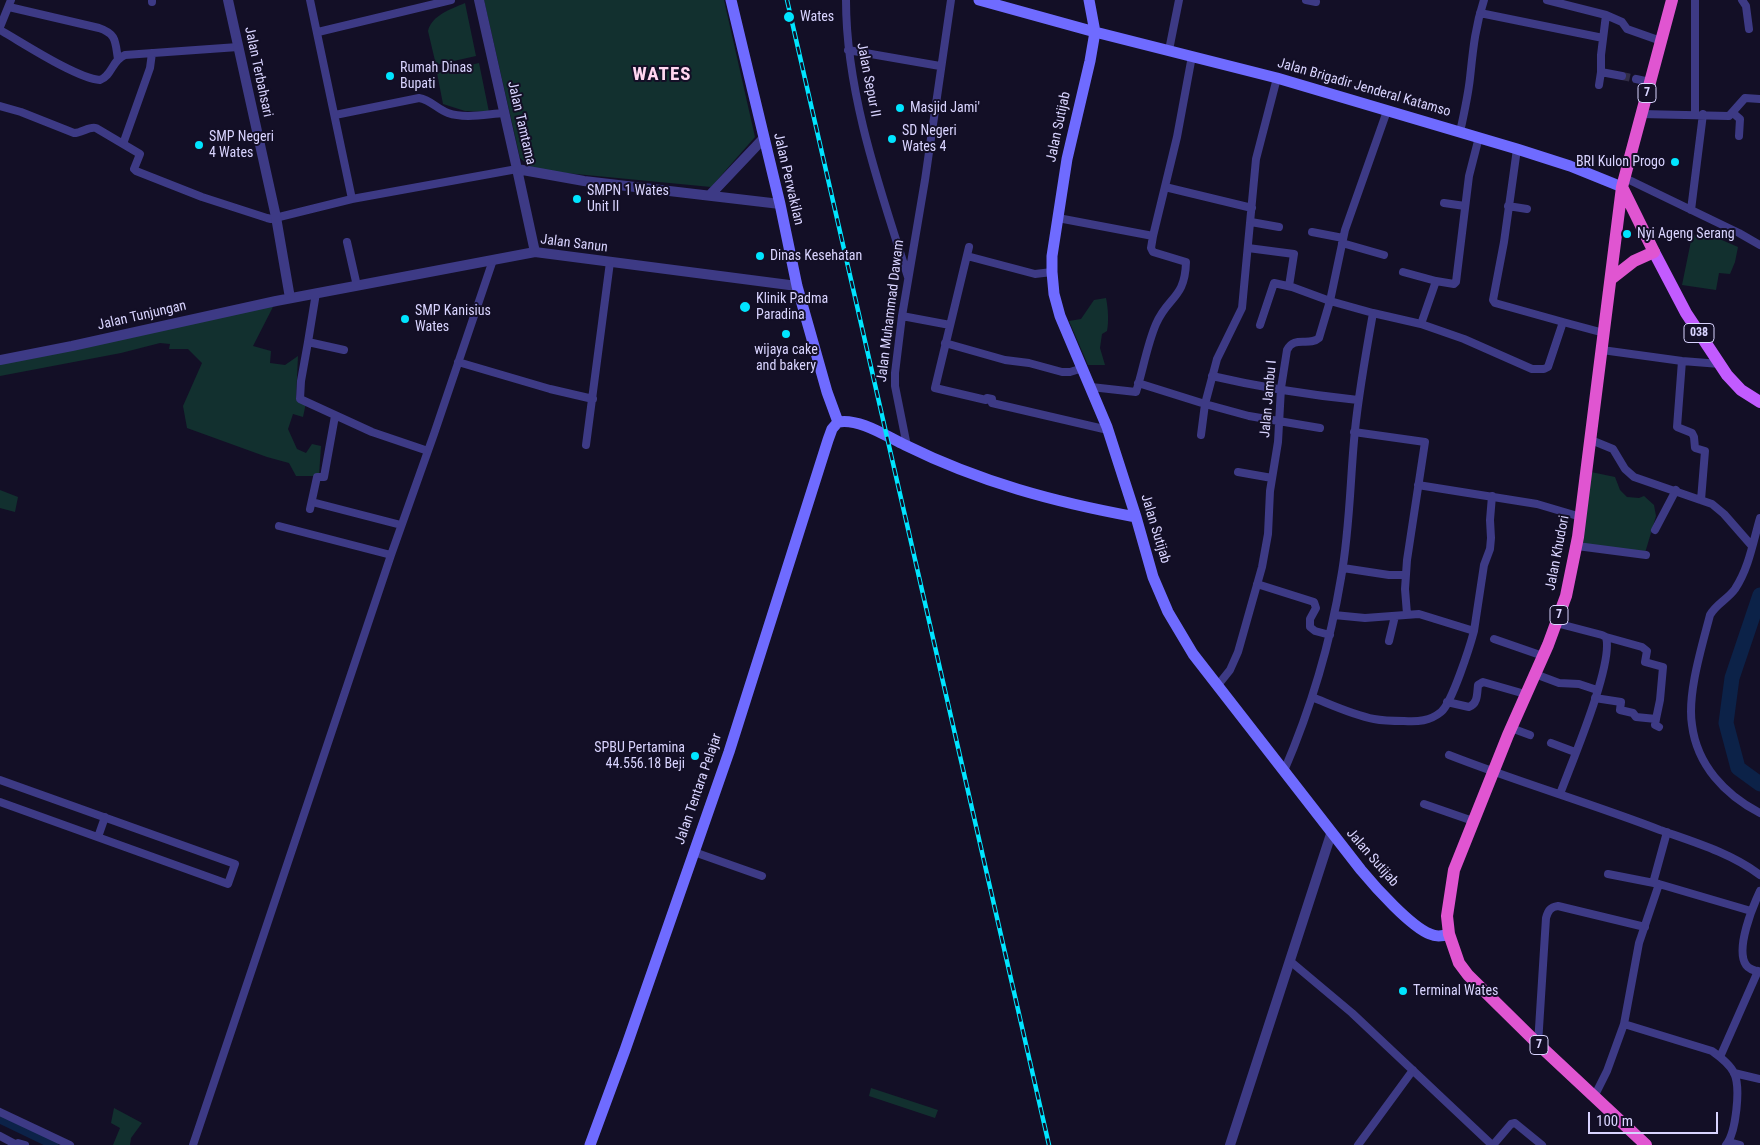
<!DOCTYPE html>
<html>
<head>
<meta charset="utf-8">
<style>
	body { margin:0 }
	#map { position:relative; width:1760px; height:1145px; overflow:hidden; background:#130f26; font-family:"Roboto Condensed",sans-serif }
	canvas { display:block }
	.scale { position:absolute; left:1588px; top:1112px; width:130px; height:22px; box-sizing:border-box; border:2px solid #d9d4ff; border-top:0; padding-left:6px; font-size:15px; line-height:18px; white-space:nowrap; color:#d9d4ff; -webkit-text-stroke:4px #130f26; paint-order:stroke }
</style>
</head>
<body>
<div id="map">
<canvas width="1760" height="1145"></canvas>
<div class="scale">100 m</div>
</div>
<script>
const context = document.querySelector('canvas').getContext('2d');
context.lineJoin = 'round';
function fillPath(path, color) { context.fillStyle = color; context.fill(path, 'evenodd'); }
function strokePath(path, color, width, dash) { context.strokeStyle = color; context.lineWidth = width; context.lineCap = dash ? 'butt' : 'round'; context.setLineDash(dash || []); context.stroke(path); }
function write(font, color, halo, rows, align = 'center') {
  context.font = font + ' "Roboto Condensed",sans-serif'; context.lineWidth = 4; context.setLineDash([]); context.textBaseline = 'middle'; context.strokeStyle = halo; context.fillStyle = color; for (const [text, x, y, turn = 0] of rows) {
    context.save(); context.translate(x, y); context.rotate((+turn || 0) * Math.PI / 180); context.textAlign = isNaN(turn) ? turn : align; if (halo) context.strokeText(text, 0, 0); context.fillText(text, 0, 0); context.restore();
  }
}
fillPath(new Path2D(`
	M 484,0 L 724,0 L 755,137 L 711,187 L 534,170 L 520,158 Z
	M 465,3 L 476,56 L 436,65 L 428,31 C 432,15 451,9 465,3 Z
	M 479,63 L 489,112 L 465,111 L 443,104 L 437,73 Z
	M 1701,231 L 1738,247 L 1735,262 L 1730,274 L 1719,273 L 1716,290 L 1682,285 L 1692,236 Z
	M 1106,298 C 1108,307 1109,322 1107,331 L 1102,334 L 1100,348 L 1105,365 L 1088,365 L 1069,321 L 1081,319 L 1094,300 Z
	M 276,301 L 253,346 L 271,351 L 270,363 L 285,365 L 298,356 L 296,399 L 306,403 L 303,417 L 293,414 L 288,429 L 297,449 L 306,453 L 312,444 L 321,446 L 319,476 L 296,476 L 289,463 L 267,457 L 187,428 L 183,406 L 202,363 L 188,349 L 169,349 L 170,344 L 160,343 L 121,353 L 0,376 L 0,359 Z
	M 1591,472 L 1615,477 L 1620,490 L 1627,497 L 1639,498 L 1644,496 L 1654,505 L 1656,516 L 1645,553 L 1582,546 Z
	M 0,490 L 18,497 L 15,512 L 0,508 Z
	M 871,1088 L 938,1110 L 935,1118 L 869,1096 Z
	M 114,1108 L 142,1123 L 131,1138 L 130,1145 L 113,1145 L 120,1128 L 111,1123 Z`), '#12302f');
strokePath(new Path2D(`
	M 0,1119 L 54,1145`), '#0c2248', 9);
strokePath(new Path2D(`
	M 1760,595 L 1732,678 L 1726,723 L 1738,768 L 1760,784`), '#0c2248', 15);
strokePath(new Path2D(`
	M 1622,76 L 1636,79`), '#312d47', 8, [8, 4]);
strokePath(new Path2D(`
	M 310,0 L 352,199
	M 846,0 C 846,93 880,189 908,277
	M 1306,0 L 1316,2
	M 1547,0 L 1606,15 L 1622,22 L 1627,29 L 1661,41
	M 1695,0 L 1695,114
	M 1742,0 L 1746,6 L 1749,29
	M 152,2 L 152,0
	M 9,7 L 99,28 C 117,34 115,42 118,59
	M 1480,13 L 1603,38
	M 1606,15 L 1601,55 L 1601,72 L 1622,76
	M 0,27 L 11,0
	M 0,30 C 23,43 76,78 100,80 C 112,76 112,60 125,55 L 238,47
	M 318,32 L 451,0
	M 848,50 L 940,66
	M 1169,50 L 1179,0
	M 1277,78 L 1256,159 L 1242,308 L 1217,359 L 1205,404 L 1249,416 L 1320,428
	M 1636,79 L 1650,82
	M 1599,85 L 1601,72
	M 0,106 L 21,112 L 74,133 C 82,133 89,126 96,128 L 140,154 L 134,169 L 136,171 L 202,197 L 267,218 L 271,219 L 352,199 L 517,169
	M 1733,113 L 1740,119 L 1739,136
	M 1641,114 L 1729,116 L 1745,98 L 1760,99
	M 335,115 L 419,98 C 431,100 437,109 448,113 C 465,119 487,114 504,113
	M 1460,132 C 1464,114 1468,96 1470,78 C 1473,50 1475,27 1484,0
	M 123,144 L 150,68 L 152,53
	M 1517,149 L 1504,242 L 1493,300 L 1495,303 L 1563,322
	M 1623,177 L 1739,233 L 1760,245
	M 1165,187 L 1252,208
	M 1444,203 L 1465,206
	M 1508,206 L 1527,209
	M 1691,210 L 1703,114
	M 1058,218 L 1153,236 L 1177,137 L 1192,56
	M 1251,222 L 1279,227
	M 1312,232 L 1343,238
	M 347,242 L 357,286
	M 1342,243 L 1384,255
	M 969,247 L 935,388 L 986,400 L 987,398 L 992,399 L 992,403 L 1108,430
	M 1248,248 L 1294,254 L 1289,286
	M 967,256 L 1035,274 L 1052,272
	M 1403,272 L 1436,281
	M 316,293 L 308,342 L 344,350
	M 1373,313 L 1421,324 L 1464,339 L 1532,369 L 1544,369 L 1548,367 L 1563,322 L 1604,333
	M 902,316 L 950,325
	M 1421,324 L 1436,281 L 1454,284 L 1456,282 L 1469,176 L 1479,137
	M 1260,325 L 1274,283 L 1292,287 L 1330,301 L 1373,313 C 1366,352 1359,391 1355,430 C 1350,479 1350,529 1341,578 C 1330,645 1311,708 1284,771
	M 308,342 L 301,381 L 300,399 L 372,432 L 428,451
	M 945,343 L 1005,360 L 1029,363 L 1062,372 L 1070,372 L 1083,368
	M 1602,350 L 1682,361 L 1720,364
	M 1682,361 L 1677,427 L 1692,433 L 1694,437 L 1695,448 L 1705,451 L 1701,500
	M 458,362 L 550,389 L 593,399
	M 1212,376 C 1259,387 1310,395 1358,400
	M 1138,383 L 1205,404 L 1201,435
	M 1091,387 L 1136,392 C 1143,370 1147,345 1156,324 C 1168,296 1185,299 1186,262 L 1153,252 L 1151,248 L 1153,236
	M 1354,432 L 1425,442 L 1407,560 L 1405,589 L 1407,614
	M 1591,440 L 1613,449 L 1625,469 L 1634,477 L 1712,504 L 1724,514 L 1752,546
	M 586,445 L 610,262
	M 907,446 L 895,386 L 895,373 L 902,316 L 925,180 L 951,0
	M 1238,472 L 1272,478
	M 1418,485 L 1537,504 L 1581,517
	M 312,502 L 401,525
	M 310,509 L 317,477 L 324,477 L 335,416
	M 1760,518 C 1753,542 1749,568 1735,589 C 1728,599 1716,604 1710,615 C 1702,646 1687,694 1692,725 C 1697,765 1725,795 1760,813
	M 279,526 L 391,555
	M 1655,530 L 1676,490
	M 1577,546 L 1646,555
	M 1343,568 L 1389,575 L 1406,575
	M 1257,584 L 1314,602 L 1316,608 L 1310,619 L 1310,627 L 1315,631 L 1330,635
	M 1556,623 L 1602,635 L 1606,637 C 1614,664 1571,764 1560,794
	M 1474,631 L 1484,565 L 1490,549 L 1491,538 L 1490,520 L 1492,496
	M 1494,639 L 1543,656
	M 1389,641 L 1395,616
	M 1535,674 L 1559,683 L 1579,684 L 1597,690
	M 1218,685 L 1230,670 L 1238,652 L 1262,567 L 1268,534 L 1270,491 L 1278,442 L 1281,388 L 1287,350 C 1294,335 1309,347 1319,338 L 1330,301 L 1345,230 L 1387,111
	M 1312,697 C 1332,705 1353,715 1374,719 C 1384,721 1394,721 1404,721 C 1418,722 1430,721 1441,712 C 1452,703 1470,646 1474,631 L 1419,614 L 1365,618 L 1334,615
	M 1595,698 L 1621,702 L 1620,710 L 1633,713 L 1636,717 L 1656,719 L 1660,700 L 1663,667 L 1645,662 L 1647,651 L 1642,647 L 1606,637
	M 1447,702 L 1469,707 C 1478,704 1477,693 1478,685 L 1483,682 L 1525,694
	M 1656,719 L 1655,725 L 1659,727
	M 1511,728 L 1530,735
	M 1551,743 L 1575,752
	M 1449,755 C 1518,782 1590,803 1660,830 C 1694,842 1731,853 1760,875
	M 0,780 L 235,864 L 228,884 L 0,802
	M 1424,804 L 1473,821
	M 98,837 L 105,817
	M 694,852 L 762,876
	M 1608,874 L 1659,884 L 1751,911
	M 1653,883 L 1667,832
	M 1760,891 C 1753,906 1735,949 1746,965 C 1749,969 1755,971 1760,972
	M 1290,961 L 1352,1013 L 1492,1145
	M 1624,1024 L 1712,1051 C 1719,1056 1730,1064 1734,1073 C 1741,1087 1736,1133 1726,1145
	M 1538,1044 L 1546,918 C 1548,911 1550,907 1558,906 L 1645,927
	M 1720,1057 L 1758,971
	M 1734,1073 L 1760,1079
	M 1594,1097 L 1607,1071 L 1624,1024 L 1639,943 L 1659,884
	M 0,1112 L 70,1145
	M 0,1136 L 15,1144
	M 1729,1142 L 1740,1145
	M 15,1145 L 18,1143 L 25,1145
	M 193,1145 L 391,555 L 434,434 L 493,260
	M 1358,1145 L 1413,1070
	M 1493,1145 L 1511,1124 L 1515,1123 L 1542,1145`), '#3d3a85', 8);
strokePath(new Path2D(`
	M 228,0 L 276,217 L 290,298
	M 479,0 L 517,169 L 535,252
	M 517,169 L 584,181 L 780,204
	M 710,195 L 763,139
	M 0,360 L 72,346 L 276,301 L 535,252 L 797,286
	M 1230,1145 L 1331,834`), '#3d3a85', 10);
strokePath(new Path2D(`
	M 731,0 L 780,204 L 797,286 L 827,392 L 838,422
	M 979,0 L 1095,32 L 1277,78 L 1517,149 L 1570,166 L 1622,187
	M 1089,0 L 1095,32 L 1090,61 L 1067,159 L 1052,256 L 1052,272 L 1054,294 L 1060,316 L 1107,427 L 1136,517 L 1153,577 L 1168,612 L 1193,654 L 1361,870 C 1375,887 1411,927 1430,934 C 1436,937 1443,936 1449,934
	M 590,1145 L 625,1050 L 729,752 L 828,440 L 832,429 L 838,422 C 859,418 886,436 905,445 C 980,482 1054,502 1136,517`), '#6f6bff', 11);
strokePath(new Path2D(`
	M 1654,252 L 1686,313 L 1727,375 L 1741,390 L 1760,402`), '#c25bff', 12);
strokePath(new Path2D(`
	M 1611,279 L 1634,261 L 1654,252 L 1622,187
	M 1646,1145 L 1538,1044 L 1468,975 L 1459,963 L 1449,934 L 1447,916 L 1454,870 L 1508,735 L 1548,645 L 1566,596 L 1578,537 L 1622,187 L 1672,0`), '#e055d1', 12);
const rail = new Path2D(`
	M 787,0 L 1049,1145`);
strokePath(rail, '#00e5ff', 4.5);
strokePath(rail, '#130f26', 2.5, [8]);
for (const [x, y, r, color] of [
	[789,17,6,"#00e5ff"],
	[390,76,5,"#00e5ff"],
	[900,108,5,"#00e5ff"],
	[892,139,5,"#00e5ff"],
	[199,145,5,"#00e5ff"],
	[1675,162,5,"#00e5ff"],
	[577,199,5,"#00e5ff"],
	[1627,234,5,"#00e5ff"],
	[760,256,5,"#00e5ff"],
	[745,307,6,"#00e5ff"],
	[405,319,5,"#00e5ff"],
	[786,334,5,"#00e5ff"],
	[695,756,5,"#00e5ff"],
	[1403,991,5,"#00e5ff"]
]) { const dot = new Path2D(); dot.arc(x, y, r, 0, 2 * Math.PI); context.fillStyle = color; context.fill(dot); strokePath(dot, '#130f26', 2); }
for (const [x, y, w] of [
	[1647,93,18],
	[1699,333,30],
	[1559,615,18],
	[1539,1045,18]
]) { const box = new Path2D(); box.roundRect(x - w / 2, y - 9.5, w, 19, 4); context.fillStyle = '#130f26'; context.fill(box); strokePath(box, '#d9d4ff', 1); }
write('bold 12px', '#d9d4ff', null, [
	["7",1647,93],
	["038",1699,333],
	["7",1559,615],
	["7",1539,1045]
]);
write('14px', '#d9d4ff', '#130f26', [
	["Wates",800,17],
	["Rumah Dinas",400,68],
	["Bupati",400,84],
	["Masjid Jami'",910,108],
	["SD Negeri",902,131],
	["Wates 4",902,147],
	["SMP Negeri",209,137],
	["4 Wates",209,153],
	["BRI Kulon Progo",1665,162,"right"],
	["SMPN 1 Wates",587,191],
	["Unit II",587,207],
	["Nyi Ageng Serang",1637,234],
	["Dinas Kesehatan",770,256],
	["Klinik Padma",756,299],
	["Paradina",756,315],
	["SMP Kanisius",415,311],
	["Wates",415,327],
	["wijaya cake",786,350,"center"],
	["and bakery",786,366,"center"],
	["SPBU Pertamina",685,748,"right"],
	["44.556.18 Beji",685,764,"right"],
	["Terminal Wates",1413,991]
], 'left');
write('14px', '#d9d4ff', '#130f26', [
	["Jalan Terbahsari",258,72,78],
	["Jalan Sepur II",868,80,79],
	["Jalan Brigadir Jenderal Katamso",1364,88,16],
	["Jalan Tamtama",521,123,77],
	["Jalan Sutijab",1059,127,-78],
	["Jalan Perwakilan",788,179,77],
	["Jalan Sanun",574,244,7],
	["Jalan Muhammad Dawam",891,311,-83],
	["Jalan Tunjungan",142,316,-13],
	["Jalan Jambu I",1269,399,-85],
	["Jalan Sutijab",1155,529,73],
	["Jalan Khudori",1558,553,-79],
	["Jalan Tentara Pelajar",699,789,-71],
	["Jalan Sutijab",1372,858,49]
]);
context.letterSpacing = '1px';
write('bold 19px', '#ffd6f0', '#130f26', [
	["WATES",662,75]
]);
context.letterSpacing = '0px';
</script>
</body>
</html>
